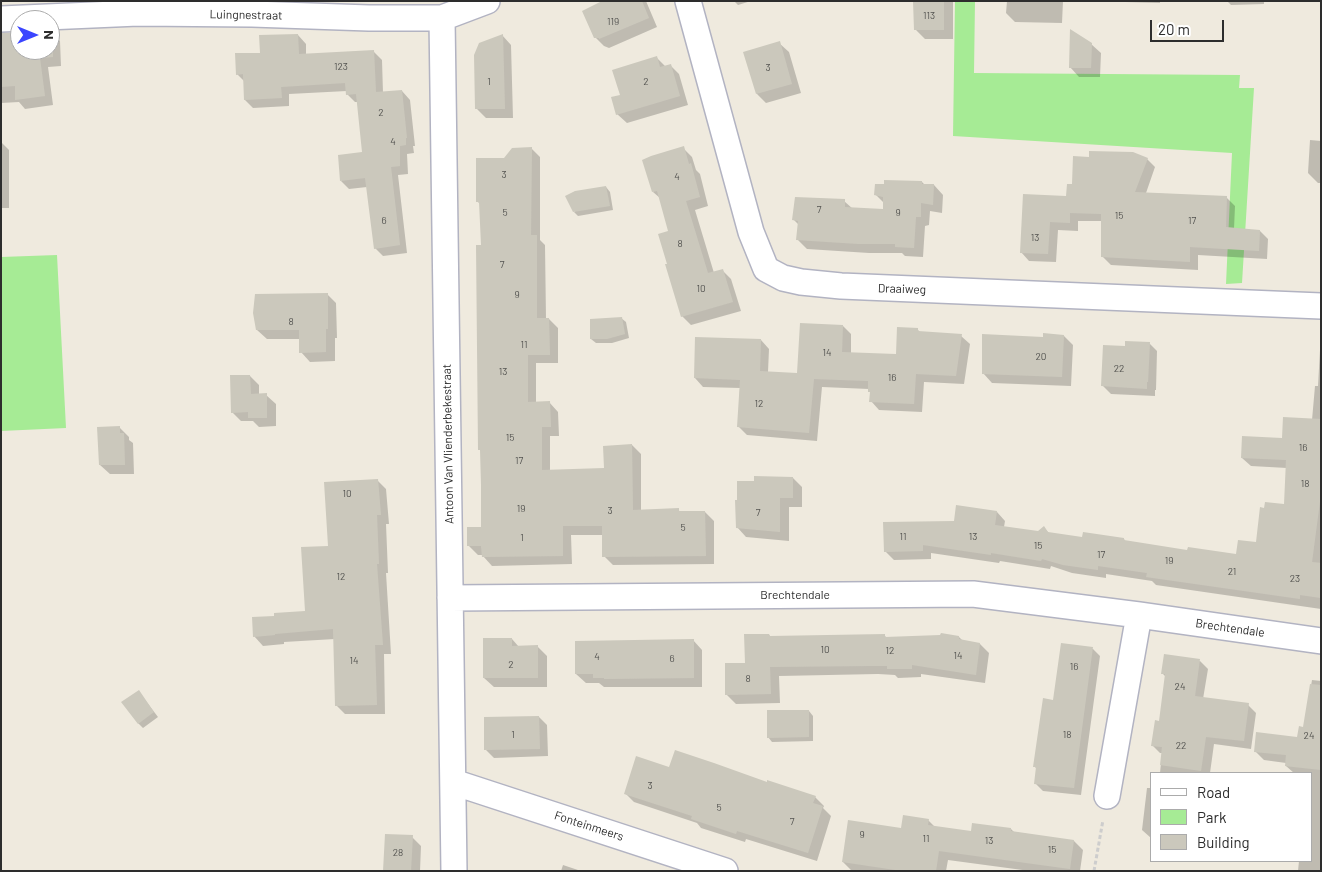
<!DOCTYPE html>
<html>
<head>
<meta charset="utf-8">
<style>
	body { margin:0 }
	#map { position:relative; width:1322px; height:872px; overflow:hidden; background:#efeade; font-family:Barlow,sans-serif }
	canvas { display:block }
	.frame { position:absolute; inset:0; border:2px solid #2d2d2d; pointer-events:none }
	.legend { position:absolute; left:1150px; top:772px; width:162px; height:90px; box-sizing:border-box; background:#fff; border:1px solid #ababab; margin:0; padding:6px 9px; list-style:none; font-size:15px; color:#2d2d2d }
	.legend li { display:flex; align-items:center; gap:10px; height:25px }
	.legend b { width:25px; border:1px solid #ababab }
	.north { position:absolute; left:10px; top:10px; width:50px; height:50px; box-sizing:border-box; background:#fff; border:1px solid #ababab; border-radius:50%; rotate:90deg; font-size:14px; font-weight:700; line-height:20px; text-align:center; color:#2d2d2d }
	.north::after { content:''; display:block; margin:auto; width:18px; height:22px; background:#3b45ff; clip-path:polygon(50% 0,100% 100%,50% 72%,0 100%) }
	.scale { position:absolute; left:1150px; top:20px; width:74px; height:22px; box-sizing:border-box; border:2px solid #2d2d2d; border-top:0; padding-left:6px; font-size:15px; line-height:18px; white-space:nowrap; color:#2d2d2d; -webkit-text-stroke:4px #fff; paint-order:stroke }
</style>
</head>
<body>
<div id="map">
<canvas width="1322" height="872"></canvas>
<div class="frame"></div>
<ul class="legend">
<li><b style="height:6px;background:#fff"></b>Road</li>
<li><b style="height:14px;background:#a6eb95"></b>Park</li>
<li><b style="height:14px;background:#cbc8bc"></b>Building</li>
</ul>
<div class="north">N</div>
<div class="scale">20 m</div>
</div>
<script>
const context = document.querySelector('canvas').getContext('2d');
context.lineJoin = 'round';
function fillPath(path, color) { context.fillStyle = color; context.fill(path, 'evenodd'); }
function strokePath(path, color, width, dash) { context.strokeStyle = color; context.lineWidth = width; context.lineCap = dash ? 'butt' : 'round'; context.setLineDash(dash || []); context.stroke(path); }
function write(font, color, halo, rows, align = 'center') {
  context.font = font + ' Barlow,sans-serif'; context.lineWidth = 4; context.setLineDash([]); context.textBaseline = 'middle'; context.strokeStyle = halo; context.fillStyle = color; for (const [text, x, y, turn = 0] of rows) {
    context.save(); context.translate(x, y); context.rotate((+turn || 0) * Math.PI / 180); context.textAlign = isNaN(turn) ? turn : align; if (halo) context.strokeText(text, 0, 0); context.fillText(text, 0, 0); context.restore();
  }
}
fillPath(new Path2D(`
	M 955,1 L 975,1 L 974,73 L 1240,75 L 1239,88 L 1254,88 L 1242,283 L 1226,284 L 1232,153 L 953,136 Z
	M 57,255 L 66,428 L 1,431 L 1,257 Z`), '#a6eb95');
fillPath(new Path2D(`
	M 606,1 L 646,1 L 657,27 L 609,48 L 604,46 L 595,37 Z
	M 734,1 L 751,1 L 738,5 Z
	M 915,1 L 953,1 L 953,39 L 925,39 L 916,30 Z
	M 1007,1 L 1063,1 L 1062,23 L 1015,22 L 1006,13 Z
	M 1125,1 L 1160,1 L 1160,3 L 1125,2 Z
	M 1227,1 L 1264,1 L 1264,4 L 1231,5 Z
	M 50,32 L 60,41 L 61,66 L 48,67 L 53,105 L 25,109 L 19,102 L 1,103 L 1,35 L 20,34 L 20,50 L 50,50 Z
	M 298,35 L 306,44 L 306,55 L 374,52 L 382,60 L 383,93 L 402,91 L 410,100 L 415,146 L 413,146 L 414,153 L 407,154 L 408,174 L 398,175 L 407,253 L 383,256 L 375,248 L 367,187 L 349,189 L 341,181 L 363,153 L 358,102 L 355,102 L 347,94 L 347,91 L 289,94 L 289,106 L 253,108 L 245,100 L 245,82 L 237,74 L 261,55 Z
	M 502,35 L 511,45 L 513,118 L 486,118 L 477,109 Z
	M 779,43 L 789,52 L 801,93 L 766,103 L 757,94 L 745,53 Z
	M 1091,44 L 1101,53 L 1100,77 L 1079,77 L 1070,67 Z
	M 657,58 L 666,67 L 670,65 L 679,74 L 688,105 L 627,123 L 617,114 L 621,95 Z
	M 1310,140 L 1321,141 L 1321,183 L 1318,183 L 1308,173 Z
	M 1,142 L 9,150 L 9,208 L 1,208 Z
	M 531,148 L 540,157 L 540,240 L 545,245 L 546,319 L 549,319 L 558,328 L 558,363 L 536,363 L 536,403 L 549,402 L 558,412 L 559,436 L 550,436 L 550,471 L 605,469 L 632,445 L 641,454 L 641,511 L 678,510 L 681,512 L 705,512 L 714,521 L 714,564 L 613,565 L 604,556 L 603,535 L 571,535 L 572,564 L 492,566 L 483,556 L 483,555 L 478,555 L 468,545 L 482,528 L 482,246 L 481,205 L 478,202 L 504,159 Z
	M 683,148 L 692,157 L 696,170 L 700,174 L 708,206 L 695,210 L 714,273 L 722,270 L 731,279 L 741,311 L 691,325 L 682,316 L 668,265 L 669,232 L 660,198 L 653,192 Z
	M 1147,159 L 1155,167 L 1146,193 L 1226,197 L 1235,206 L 1234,229 L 1260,231 L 1268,239 L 1267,259 L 1198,255 L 1198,270 L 1111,265 L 1102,256 L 1102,221 L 1078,221 L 1078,231 L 1058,230 L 1056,262 L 1029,261 L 1021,252 L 1067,198 L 1073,185 Z
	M 922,182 L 925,185 L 934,185 L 943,195 L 942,213 L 930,211 L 929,225 L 925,226 L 923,257 L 905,256 L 902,253 L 869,253 L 807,249 L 797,239 L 799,225 L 794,220 L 844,201 L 853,209 L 884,210 L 884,203 L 876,195 Z
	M 606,187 L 610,192 L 613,210 L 578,216 L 574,212 Z
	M 327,294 L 336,303 L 337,338 L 335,338 L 335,361 L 310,362 L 301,352 L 300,339 L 267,339 L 257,330 Z
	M 621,318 L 626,322 L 629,338 L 612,343 L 596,343 L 591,339 Z
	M 843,326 L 851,334 L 851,353 L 897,356 L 917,329 L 921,333 L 961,336 L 970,344 L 964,384 L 924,382 L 922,412 L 879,410 L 871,401 L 871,394 L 869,391 L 869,389 L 822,387 L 817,441 L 747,435 L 738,426 L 740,388 L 703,387 L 695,378 L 761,340 L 769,349 L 768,372 L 799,374 Z
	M 1064,336 L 1073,345 L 1071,386 L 992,383 L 983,373 L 1044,339 Z
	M 1149,343 L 1157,351 L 1156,390 L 1155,390 L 1155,396 L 1111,394 L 1103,386 L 1126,348 Z
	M 1320,350 L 1321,350 L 1321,609 L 1156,585 L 1152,581 L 1106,574 L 1106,578 L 1072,573 L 1051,566 L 1050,569 L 1000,561 L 999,563 L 931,553 L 931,559 L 894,560 L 885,551 L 955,522 L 997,512 L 1005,521 L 1004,527 L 1038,532 L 1044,528 L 1050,534 L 1084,539 L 1124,539 L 1126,542 L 1188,551 L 1237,555 L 1257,544 L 1286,506 L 1287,468 L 1251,466 L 1242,458 L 1284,439 L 1312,420 L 1315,386 L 1318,386 Z
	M 250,376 L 259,385 L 259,395 L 266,395 L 276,404 L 276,426 L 259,427 L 253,421 L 241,421 L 232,412 Z
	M 120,428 L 129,437 L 129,440 L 133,443 L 134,474 L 110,474 L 100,465 Z
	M 793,478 L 802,487 L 802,507 L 789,507 L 789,541 L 746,537 L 737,527 L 755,482 Z
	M 377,480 L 386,489 L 389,524 L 386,524 L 388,573 L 386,573 L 391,654 L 384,654 L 385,714 L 345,714 L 336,705 L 335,639 L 284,642 L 284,644 L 263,646 L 254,636 L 275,617 L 307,612 L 329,547 Z
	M 769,635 L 771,637 L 885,636 L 887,638 L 959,637 L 963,641 L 980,644 L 989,653 L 985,683 L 921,674 L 921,677 L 898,678 L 895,675 L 878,674 L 779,676 L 780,703 L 736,704 L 726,694 L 747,664 Z
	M 512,639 L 519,647 L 537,646 L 547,656 L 547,687 L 494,687 L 484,678 Z
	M 693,640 L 702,650 L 702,687 L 604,687 L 599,683 L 586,683 L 576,674 Z
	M 1062,644 L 1093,649 L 1100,656 L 1081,795 L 1043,791 L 1036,784 L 1037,769 L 1034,766 L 1054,701 Z
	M 1200,661 L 1208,669 L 1203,699 L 1248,705 L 1256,713 L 1251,749 L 1214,744 L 1210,773 L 1160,773 L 1162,753 L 1160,753 L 1152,745 L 1160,722 L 1166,677 L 1162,673 Z
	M 1312,680 L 1321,681 L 1321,871 L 1298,871 L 1299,861 L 1311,861 L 1311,773 L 1294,773 L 1286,766 L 1286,763 L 1264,760 L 1255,751 L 1298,739 L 1304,728 Z
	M 139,692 L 158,717 L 143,728 L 138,723 Z
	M 809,711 L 813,716 L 813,741 L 772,742 L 768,737 Z
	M 539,717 L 547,725 L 548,756 L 494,758 L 486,750 Z
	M 670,769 L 768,784 L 815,797 L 824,806 L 823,808 L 831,816 L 817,861 L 746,839 L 745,842 L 701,828 L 697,823 L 634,802 L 625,793 Z
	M 1147,788 L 1151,788 L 1151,838 L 1142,830 Z
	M 928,820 L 935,827 L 972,832 L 1011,829 L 1014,832 L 1074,841 L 1083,850 L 1080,871 L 1030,871 L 948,860 L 946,871 L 852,871 L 843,862 L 902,829 Z
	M 412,837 L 421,846 L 420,871 L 384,871 Z
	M 563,865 L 581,871 L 561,871 Z`), '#0003');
fillPath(new Path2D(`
	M 602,1 L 642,1 L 649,18 L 599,39 L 599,38 L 594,38 L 582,11 Z
	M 913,1 L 944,1 L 944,30 L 914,30 Z
	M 1070,29 L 1092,43 L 1091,68 L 1069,68 Z
	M 50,31 L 52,31 L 53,57 L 40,58 L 45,96 L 15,100 L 15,86 L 1,87 L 1,33 L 20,33 L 20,50 L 50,50 Z
	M 298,34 L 299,54 L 374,50 L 376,92 L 402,90 L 407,138 L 406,138 L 406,145 L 400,146 L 400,166 L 391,167 L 400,245 L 374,249 L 365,178 L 340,181 L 338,155 L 362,152 L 356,94 L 346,95 L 345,83 L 281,87 L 282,98 L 244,100 L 243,74 L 236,75 L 235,53 L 260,53 L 259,35 Z
	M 503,34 L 505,109 L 475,109 L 474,55 L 479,43 Z
	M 780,41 L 792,84 L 756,94 L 743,52 Z
	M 657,56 L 660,67 L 671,64 L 680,96 L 616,115 L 611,97 L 620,95 L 612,70 Z
	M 684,146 L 689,164 L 691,163 L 700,197 L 686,201 L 708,273 L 723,269 L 733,302 L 681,317 L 665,264 L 667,264 L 658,234 L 668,231 L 657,191 L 652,192 L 642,160 L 651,156 Z
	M 532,147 L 531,235 L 537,235 L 537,318 L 549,318 L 550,355 L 528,355 L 528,402 L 550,401 L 551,427 L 542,427 L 542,470 L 604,468 L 603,446 L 632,444 L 633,510 L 679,508 L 679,511 L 705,511 L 706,556 L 602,557 L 602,526 L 563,526 L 563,556 L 482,557 L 481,546 L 467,546 L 467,527 L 481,527 L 481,485 L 480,450 L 478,450 L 476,245 L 481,245 L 479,202 L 476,202 L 476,158 L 504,158 L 512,148 Z
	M 1089,151 L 1133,152 L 1148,158 L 1135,192 L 1227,196 L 1226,227 L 1260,230 L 1259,251 L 1190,247 L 1190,262 L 1101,257 L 1101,214 L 1070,213 L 1070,223 L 1050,222 L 1048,254 L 1020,253 L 1023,194 L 1066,196 L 1067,184 L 1072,184 L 1073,156 L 1089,157 Z
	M 884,180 L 922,181 L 922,184 L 934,184 L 933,205 L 921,203 L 921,217 L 916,217 L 914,248 L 895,247 L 895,244 L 859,244 L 796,240 L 798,221 L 792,220 L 795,197 L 845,199 L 845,207 L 883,209 L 883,197 L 874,195 L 875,184 L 884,184 Z
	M 606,186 L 610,206 L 573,212 L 565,196 L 575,191 Z
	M 328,293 L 328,329 L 326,329 L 326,352 L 299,353 L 299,330 L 256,330 L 253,313 L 255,294 Z
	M 622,317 L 625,334 L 607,339 L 590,339 L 590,319 Z
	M 800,323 L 843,325 L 842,352 L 896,354 L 897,327 L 918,328 L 918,331 L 962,334 L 956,376 L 916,374 L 914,404 L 869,402 L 870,392 L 868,392 L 868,381 L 814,379 L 809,433 L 737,427 L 740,380 L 694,378 L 695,337 L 761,339 L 760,371 L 797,373 Z
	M 1043,333 L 1064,335 L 1062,377 L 982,374 L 982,334 L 1043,337 Z
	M 1125,341 L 1150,342 L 1148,382 L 1147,382 L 1147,389 L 1101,386 L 1103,345 L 1125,346 Z
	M 230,375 L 250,375 L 251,394 L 267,393 L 267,418 L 248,418 L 248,412 L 231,413 Z
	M 1283,417 L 1321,419 L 1321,494 L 1312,562 L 1321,563 L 1321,598 L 1300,595 L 1300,599 L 1146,577 L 1147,573 L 1098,566 L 1098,570 L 1063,565 L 1042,559 L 1041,561 L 991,553 L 991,555 L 923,545 L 923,551 L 884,552 L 883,522 L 954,521 L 956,505 L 997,511 L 995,525 L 1038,531 L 1044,526 L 1048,532 L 1082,537 L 1083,532 L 1124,538 L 1124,540 L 1187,550 L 1188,547 L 1236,554 L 1238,540 L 1256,542 L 1260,507 L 1264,508 L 1265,502 L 1284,504 L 1286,460 L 1241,458 L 1242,436 L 1282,438 Z
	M 120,426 L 120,433 L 124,433 L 125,465 L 99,465 L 97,427 Z
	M 754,476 L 793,477 L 793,498 L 780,498 L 780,532 L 736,528 L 735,500 L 737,500 L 737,481 L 754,481 Z
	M 378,479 L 381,515 L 377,515 L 379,564 L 377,564 L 383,645 L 375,645 L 377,705 L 335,706 L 333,629 L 275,634 L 275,635 L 253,637 L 252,617 L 274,616 L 274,613 L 305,611 L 301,547 L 328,546 L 324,482 Z
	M 941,633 L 959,636 L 959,639 L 980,643 L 976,675 L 912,665 L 912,669 L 887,669 L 887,666 L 868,666 L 770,667 L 771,694 L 725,695 L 725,663 L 745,663 L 744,634 L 769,634 L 770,636 L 885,634 L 885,637 L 940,635 Z
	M 483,638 L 512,638 L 512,646 L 538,645 L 538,678 L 483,678 Z
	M 694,639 L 694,678 L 604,679 L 604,678 L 593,678 L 593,674 L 575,674 L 575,641 Z
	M 1061,643 L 1093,647 L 1074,788 L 1034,784 L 1036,767 L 1033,767 L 1043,698 L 1053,700 Z
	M 1164,654 L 1200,659 L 1195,696 L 1249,703 L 1244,741 L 1206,737 L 1201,771 L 1160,765 L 1162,747 L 1151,746 L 1155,720 L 1159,721 L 1165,674 L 1161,674 Z
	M 1310,684 L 1321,685 L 1321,770 L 1285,766 L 1286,755 L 1254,752 L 1256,732 L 1297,737 L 1299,726 L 1303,727 Z
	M 139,690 L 154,712 L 138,724 L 121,702 Z
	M 767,710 L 809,710 L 809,737 L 767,738 Z
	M 539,716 L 540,749 L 484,750 L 484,717 Z
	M 675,750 L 714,763 L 767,782 L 767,780 L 816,796 L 813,803 L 823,806 L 808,853 L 737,831 L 736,834 L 691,819 L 692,816 L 624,794 L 636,756 L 669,767 Z
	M 903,815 L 929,819 L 928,825 L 971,831 L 972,823 L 1011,828 L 1011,831 L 1074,840 L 1070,869 L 939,851 L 936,871 L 902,871 L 842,862 L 848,820 L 901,828 Z
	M 385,834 L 413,835 L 411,871 L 383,871 Z`), '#cbc8bc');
const minor = new Path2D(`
	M 688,1 L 751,232 L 766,269 L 783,278 L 801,282 L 841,286 L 1321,306
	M 442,18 L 454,871
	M 1,19 L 138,13 L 252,14 L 369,18 L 442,18 L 487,1
	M 450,598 L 973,594 L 1139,615 L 1321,641
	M 453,782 L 725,871
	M 1107,796 L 1139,615`);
strokePath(minor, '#b2b3c2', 28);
strokePath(new Path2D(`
	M 1094,871 L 1103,820`), '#cdcdcd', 3, [4, 2.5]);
strokePath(minor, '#fff', 25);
write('10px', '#545451', null, [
	["113",929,16],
	["119",613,22],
	["123",341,67],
	["3",768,68],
	["1",489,82],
	["2",646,82],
	["2",381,113],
	["4",393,142],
	["3",504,175],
	["4",677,177],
	["7",819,210],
	["5",505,213],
	["9",898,213],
	["15",1119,216],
	["6",384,221],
	["17",1192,221],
	["13",1035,238],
	["8",680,244],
	["7",502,265],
	["10",701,289],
	["9",517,295],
	["8",291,322],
	["11",524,345],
	["14",827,353],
	["20",1041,357],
	["22",1119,369],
	["13",503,372],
	["16",892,378],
	["12",759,404],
	["15",510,438],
	["16",1303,448],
	["17",519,461],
	["18",1305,484],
	["10",347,494],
	["19",521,509],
	["3",610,511],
	["7",758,513],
	["5",683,528],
	["11",903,537],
	["13",973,537],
	["1",522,538],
	["15",1038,546],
	["17",1101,555],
	["19",1169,561],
	["21",1232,572],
	["12",341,577],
	["23",1295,579],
	["10",825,650],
	["12",890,651],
	["14",958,656],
	["4",597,657],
	["6",672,659],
	["14",354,661],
	["2",511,665],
	["16",1074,667],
	["8",748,679],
	["24",1180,687],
	["1",513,735],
	["18",1067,735],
	["24",1309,736],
	["22",1181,746],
	["3",650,786],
	["5",719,808],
	["7",792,822],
	["9",862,835],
	["11",926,839],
	["13",989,841],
	["15",1052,850],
	["28",398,853]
]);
write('12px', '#2d2d2d', '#fff', [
	["Luingnestraat",246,15,1],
	["Draaiweg",902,289,2],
	["Antoon Van Vlienderbekestraat",448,444,-91],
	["Brechtendale",795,595],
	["Brechtendale",1230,628,8],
	["Fonteinmeers",589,826,18]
]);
</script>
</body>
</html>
